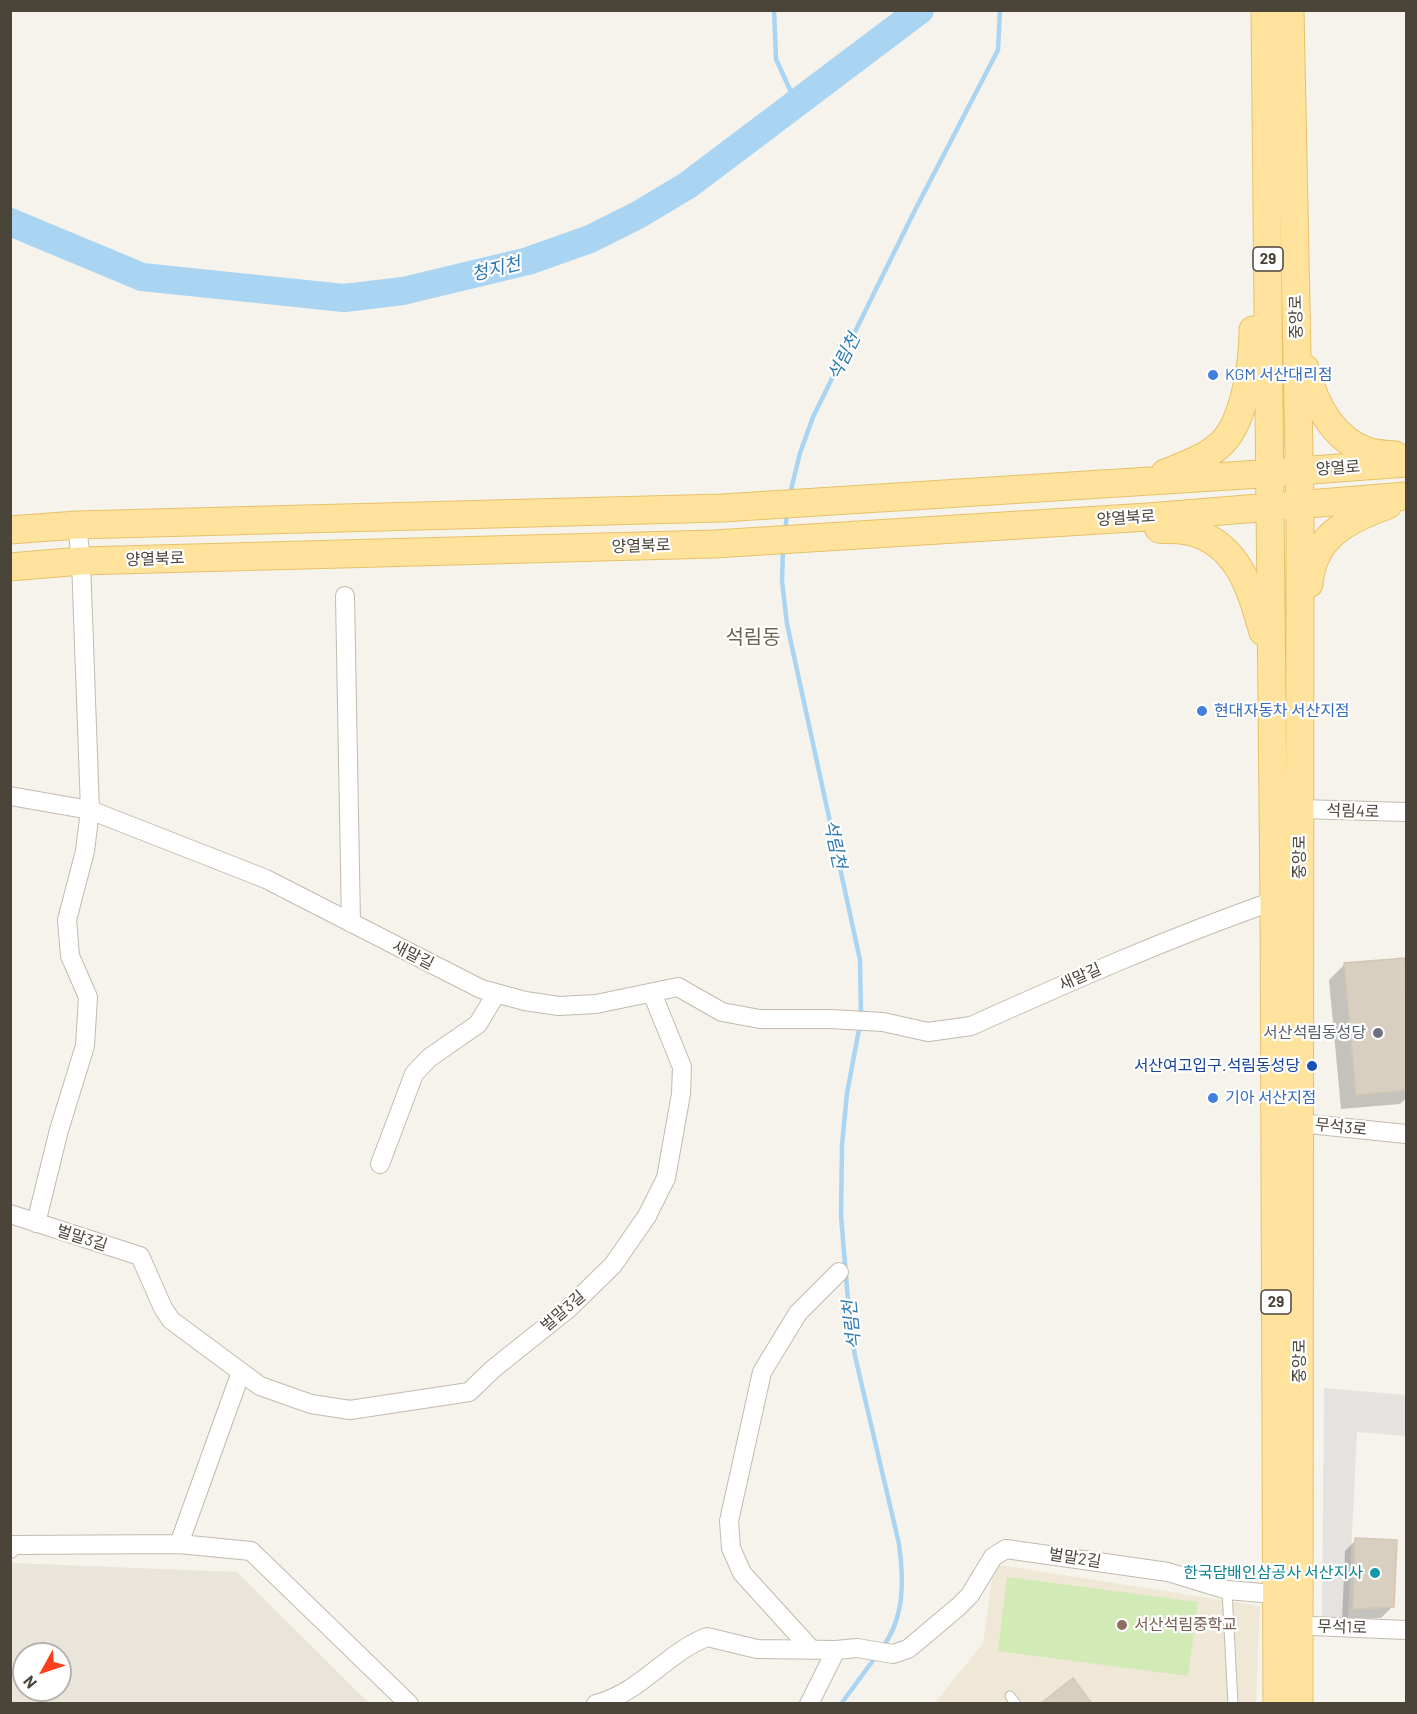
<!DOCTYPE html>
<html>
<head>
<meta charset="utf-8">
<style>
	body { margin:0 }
	#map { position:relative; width:1417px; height:1714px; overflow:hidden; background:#f6f3ec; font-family:Barlow,sans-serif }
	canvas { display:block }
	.frame { position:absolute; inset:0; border:12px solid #4b4439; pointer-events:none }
	.north { position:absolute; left:12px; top:1642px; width:60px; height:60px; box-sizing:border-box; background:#fff; border:2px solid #b7b4b0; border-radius:50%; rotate:230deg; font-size:16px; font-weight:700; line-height:24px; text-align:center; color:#4b4439 }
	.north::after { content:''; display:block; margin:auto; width:21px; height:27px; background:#fc3f1d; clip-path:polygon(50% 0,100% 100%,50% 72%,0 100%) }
</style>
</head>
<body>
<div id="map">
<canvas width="1417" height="1714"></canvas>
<div class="frame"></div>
<div class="north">N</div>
</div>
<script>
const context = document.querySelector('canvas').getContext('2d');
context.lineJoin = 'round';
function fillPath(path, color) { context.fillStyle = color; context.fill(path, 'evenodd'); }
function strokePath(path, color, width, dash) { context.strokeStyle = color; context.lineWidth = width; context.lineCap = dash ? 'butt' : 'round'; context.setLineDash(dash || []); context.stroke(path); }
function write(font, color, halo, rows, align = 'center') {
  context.font = font + ' Barlow,"Noto Sans KR",sans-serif'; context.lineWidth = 4.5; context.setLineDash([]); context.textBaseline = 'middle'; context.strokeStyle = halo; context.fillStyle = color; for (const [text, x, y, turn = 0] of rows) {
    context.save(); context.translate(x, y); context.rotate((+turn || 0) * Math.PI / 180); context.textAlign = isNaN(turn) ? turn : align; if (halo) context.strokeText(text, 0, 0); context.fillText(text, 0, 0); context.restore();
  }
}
fillPath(new Path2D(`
	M 13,1563 L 237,1572 L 369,1703 L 11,1704 L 10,1567 ZM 24,1654 L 60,1654 L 60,1690 L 24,1690 Z`), '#eae5da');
fillPath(new Path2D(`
	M 994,1564 L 1260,1606 L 1256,1703 L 934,1704 L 983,1643 Z`), '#efe8d6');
fillPath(new Path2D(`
	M 1007,1577 L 1198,1602 L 1188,1676 L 998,1651 Z`), '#d2eab5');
fillPath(new Path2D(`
	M 1324,1388 L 1406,1395 L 1406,1436 L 1357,1432 L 1348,1618 L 1322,1619 Z`), '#e5e3e0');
fillPath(new Path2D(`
	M 1404,960 L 1406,991 L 1406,1098 L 1400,1104 L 1341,1109 L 1329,980 L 1344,965 Z
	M 1356,1540 L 1393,1606 L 1381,1618 L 1342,1620 L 1345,1551 Z`), '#0003');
strokePath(new Path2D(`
	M 774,10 L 776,59 L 796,103
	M 790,494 L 800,453 L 813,417 L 913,214 L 998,50 L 1000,10
	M 785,532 L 787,514
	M 783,549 L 782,581 L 787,624 L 860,960 L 861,1016
	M 860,1024 L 847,1093 L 842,1145 L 841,1216 L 850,1324 L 855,1356 L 899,1544 C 904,1580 905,1617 882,1648
	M 841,1704 L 877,1655`), '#a9d4f2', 4.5);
strokePath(new Path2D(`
	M 10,222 L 142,277 L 344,298 L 403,291 L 528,261 L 590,239 L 638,215 L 688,185 L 920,10`), '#a9d4f2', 28);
const building = new Path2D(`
	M 1405,958 L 1407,1090 L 1356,1095 L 1344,963 Z
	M 1355,1538 L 1397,1540 L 1394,1607 L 1353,1609 Z
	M 1073,1678 L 1092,1704 L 1040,1704 Z`);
fillPath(building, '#d8cfc1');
strokePath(building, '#d3c7b4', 1.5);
const lane = new Path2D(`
	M 1227,1590 L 1233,1704
	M 1010,1696 L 1016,1704`);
const street = new Path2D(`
	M 345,596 L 351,923
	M 10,796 L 90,810 L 266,879 L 481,989 L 525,1001 L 559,1006 L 596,1004 L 678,987 L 722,1012 L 760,1019 L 830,1019 L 883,1022 L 928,1032 L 971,1026 C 1071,981 1171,937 1274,901
	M 1300,809 L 1406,812
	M 1289,1122 L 1406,1134
	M 380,1164 L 414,1074 L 429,1058 L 478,1024 L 496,994
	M 10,1214 L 140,1256 L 163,1308 L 171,1320 L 260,1386 L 311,1404 L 350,1410 L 469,1392 L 493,1369 L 568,1309 L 613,1265 L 647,1216 L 666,1178 L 681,1094 L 682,1067 L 652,993
	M 36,1223 L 59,1130 L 85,1046 L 88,997 L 70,956 L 67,920 L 85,851 L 90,810 L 81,561 L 77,525
	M 179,1544 L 241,1372
	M 10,1549 L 13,1545 L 179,1544 L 251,1551 L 409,1704
	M 1288,1625 L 1406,1630
	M 812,1650 L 742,1573 L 731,1548 L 729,1521 L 762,1372 L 798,1313 L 839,1272
	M 596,1704 C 640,1693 666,1653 707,1637 L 757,1649 L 836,1650 L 857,1648 L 893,1654 L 908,1649 L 958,1607 L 970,1595 L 993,1557 L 1006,1549 L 1168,1572 L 1227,1590 L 1286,1595
	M 809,1704 L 836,1650`);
const primary = new Path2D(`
	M 1265,10 L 1274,901 L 1277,1704
	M 1290,10 L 1300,505 L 1299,1704
	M 1305,368 C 1314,401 1332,439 1367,451 C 1376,454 1386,454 1395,455
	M 1165,473 C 1185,465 1207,458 1223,442 C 1245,419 1253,361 1253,330
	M 1159,529 C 1171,530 1185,529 1196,533 C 1240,548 1251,591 1263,632
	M 10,530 L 77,525 L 722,508 L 1245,475 L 1406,463
	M 10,567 L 81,561 L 714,544 L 1148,517 L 1406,496
	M 1309,584 C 1313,536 1347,520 1388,505`);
strokePath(lane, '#c2bbae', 11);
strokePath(street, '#c2bbae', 20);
strokePath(primary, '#e6c16a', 29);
strokePath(lane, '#fff', 9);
strokePath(street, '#fff', 18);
strokePath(primary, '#ffe39c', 27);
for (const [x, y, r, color] of [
	[1213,375,6,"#3f7fe0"],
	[1202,711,6,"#3f7fe0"],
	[1378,1033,6,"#6b7280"],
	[1312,1066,6,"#1a4fb4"],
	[1213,1098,6,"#3f7fe0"],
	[1375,1573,6,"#0f9aa8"],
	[1122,1625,6,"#8d6e63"]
]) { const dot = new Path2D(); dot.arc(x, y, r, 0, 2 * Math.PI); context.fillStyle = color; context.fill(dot); strokePath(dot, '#fff', 2); }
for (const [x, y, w] of [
	[1268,259,30],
	[1276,1302,30]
]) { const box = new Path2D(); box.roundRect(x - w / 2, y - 12, w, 24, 4.5); context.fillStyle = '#fff'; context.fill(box); strokePath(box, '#4b4439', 1.5); }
write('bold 15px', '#4b4439', null, [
	["29",1268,259],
	["29",1276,1302]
]);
write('16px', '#4b4439', '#fff', [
	["중앙로",1296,317,-91],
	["양열로",1338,468,-4],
	["양열북로",1126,518,-4],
	["양열북로",641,546,-2],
	["양열북로",155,559,-2],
	["석림4로",1353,811,2],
	["중앙로",1300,857,-90],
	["새말길",413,955,27],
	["새말길",1080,977,-24],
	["무석3로",1341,1127,6],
	["벌말3길",82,1238,18],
	["벌말3길",563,1311,-41],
	["중앙로",1300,1361,-90],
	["벌말2길",1075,1558,9],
	["무석1로",1342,1627,2]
]);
write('16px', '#366cbe', '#fff', [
	["KGM 서산대리점",1225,375],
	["현대자동차 서산지점",1214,711],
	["기아 서산지점",1225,1098]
], 'left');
write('16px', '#5b616d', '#fff', [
	["서산석림동성당",1366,1033]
], 'right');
write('16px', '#164399', '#fff', [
	["서산여고입구.석림동성당",1300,1066]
], 'right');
write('16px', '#0d838f', '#fff', [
	["한국담배인삼공사 서산지사",1363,1573]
], 'right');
write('16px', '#785e54', '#fff', [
	["서산석림중학교",1134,1625]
], 'left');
write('italic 18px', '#2e7ab2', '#fff', [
	["청지천",496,269,-14],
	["석림천",844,357,-63],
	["석림천",835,844,78],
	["석림천",852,1325,-96]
]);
write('20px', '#6e6250', '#fff', [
	["석림동",753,637]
]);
</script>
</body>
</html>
